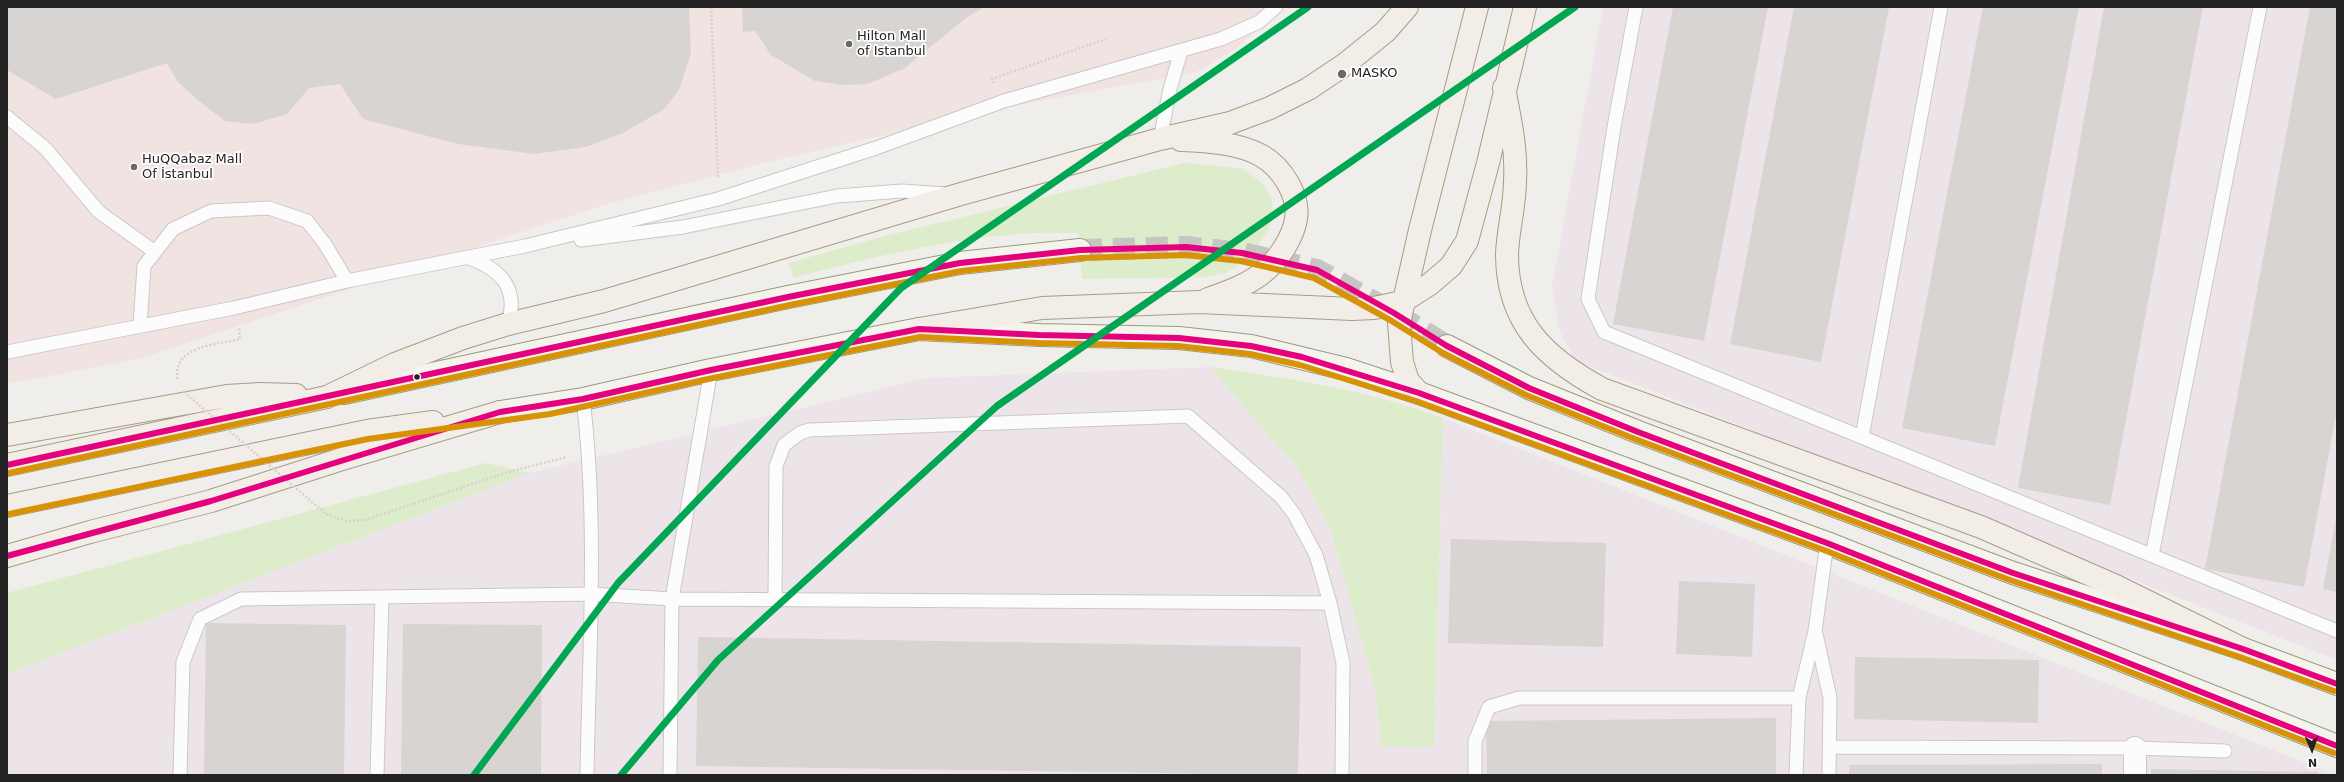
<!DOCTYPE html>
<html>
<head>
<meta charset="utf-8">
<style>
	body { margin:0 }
	#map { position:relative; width:2344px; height:782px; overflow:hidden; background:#f0eeeb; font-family:"DejaVu Sans",sans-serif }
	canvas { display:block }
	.frame { position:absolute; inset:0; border:8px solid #222; pointer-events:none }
	.north { position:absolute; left:2292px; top:730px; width:40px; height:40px; -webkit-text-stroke:3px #fff; paint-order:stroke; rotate:178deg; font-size:11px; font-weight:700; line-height:16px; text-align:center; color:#222 }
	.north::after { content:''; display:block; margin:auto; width:14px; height:18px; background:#222; clip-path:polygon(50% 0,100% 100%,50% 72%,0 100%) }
</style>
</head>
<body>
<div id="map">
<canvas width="2344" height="782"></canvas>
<div class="frame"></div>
<div class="north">N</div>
</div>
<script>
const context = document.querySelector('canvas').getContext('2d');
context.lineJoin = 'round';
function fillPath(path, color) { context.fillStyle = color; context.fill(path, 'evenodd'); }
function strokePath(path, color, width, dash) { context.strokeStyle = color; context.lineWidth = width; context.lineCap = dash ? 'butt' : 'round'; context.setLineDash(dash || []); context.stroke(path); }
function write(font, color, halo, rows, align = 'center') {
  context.font = font + ' "DejaVu Sans",sans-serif'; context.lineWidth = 3.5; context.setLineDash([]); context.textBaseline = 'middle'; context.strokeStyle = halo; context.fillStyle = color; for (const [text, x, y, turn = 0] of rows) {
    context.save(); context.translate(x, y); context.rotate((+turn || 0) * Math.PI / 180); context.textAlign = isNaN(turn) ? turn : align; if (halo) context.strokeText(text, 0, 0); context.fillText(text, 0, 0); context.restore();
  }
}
fillPath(new Path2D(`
	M 7,7 L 1286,7 L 1234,50 L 1196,72 L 1002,108 L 764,163 L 604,205 L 138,359 L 7,384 Z`), '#f1e3e1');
fillPath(new Path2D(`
	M 1603,7 L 2337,7 L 2337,660 L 1576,361 L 1559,330 L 1552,286 Z
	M 1210,367 L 1298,469 L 1330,527 L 1375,689 L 1381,746 L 1434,747 L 1443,418 L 2336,775 L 7,775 L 7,674 L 529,473 L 927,378 Z`), '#ede4e9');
fillPath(new Path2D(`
	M 1184,163 L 1241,168 L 1262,183 L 1271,196 L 1273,210 L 1268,231 L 1247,260 L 1226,273 L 1205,277 L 1082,279 L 1078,233 C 1059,233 1039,232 1020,234 C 943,240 868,258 794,278 L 789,263 L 881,237 Z
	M 1210,367 C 1289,378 1367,390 1443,418 L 1434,747 L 1381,746 L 1375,689 L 1330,527 L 1298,469 Z
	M 486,463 L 529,473 L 7,674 L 7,593 Z`), '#ddeccb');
fillPath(new Path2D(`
	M 7,7 L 689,7 L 691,53 L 679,90 L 663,110 L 621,134 L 585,147 L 534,154 L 458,144 L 363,119 L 340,84 L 309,88 L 287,114 L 253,124 L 225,121 L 199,101 L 177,81 L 167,63 L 56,99 L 7,70 Z
	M 742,7 L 984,7 L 963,20 L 905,68 L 868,84 L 843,85 L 815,81 L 771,55 L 755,31 L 743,32 Z
	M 1673,7 L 1768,7 L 1704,341 L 1613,324 Z
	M 1794,7 L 1889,7 L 1821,362 L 1730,344 Z
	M 1983,7 L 2079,7 L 1995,446 L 1902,428 Z
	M 2104,7 L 2203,7 L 2110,505 L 2018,488 Z
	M 2310,7 L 2337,7 L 2337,410 L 2304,587 L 2205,569 Z
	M 2336,519 L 2337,519 L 2337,592 L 2323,589 Z
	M 1451,539 L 1606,543 L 1603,647 L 1448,643 Z
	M 1679,581 L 1755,584 L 1752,657 L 1676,654 Z
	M 206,623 L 346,625 L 344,775 L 204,775 Z
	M 403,624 L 542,625 L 541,775 L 401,775 Z
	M 698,637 L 1301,647 L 1298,775 L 696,766 Z
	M 1855,657 L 2039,660 L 2038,723 L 1854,719 Z
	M 1776,718 L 1776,775 L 1487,775 L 1486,721 Z
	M 2102,764 L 2102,775 L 1849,775 L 1849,765 Z
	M 2151,769 L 2318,772 L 2318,775 L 2151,775 Z`), '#d7d4d2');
strokePath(new Path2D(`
	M 1080,250 L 1186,247 L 1242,253 L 1317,270 L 1394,313 L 1447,346`), '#c7c5c3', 22, [22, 11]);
const lane = new Path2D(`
	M 1636,7 L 1614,127 L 1588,299 L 1604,332 L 2337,631
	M 7,117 L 45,148 L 99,212 L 155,252
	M 1160,139 L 1170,89 L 1181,51
	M 581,240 L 683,227 L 837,196 L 902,191 L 946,194
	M 469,258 C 501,269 519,289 508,324
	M 140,326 L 144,266 L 173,229 L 211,211 L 269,208 L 307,221 L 325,244 L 347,281
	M 7,352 L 234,308 L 347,281 L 525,246 L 718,199 L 876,148 L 1004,101 L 1221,39 L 1259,22 L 1276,7
	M 583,399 C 598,523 589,650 587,775
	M 1862,437 L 1941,7
	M 2152,555 L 2260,7
	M 775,600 L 776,466 L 784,445 L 800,433 L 809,430 L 1188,416 L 1281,497 L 1294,514 L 1316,555 L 1330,603
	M 1816,634 L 1830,698 L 1829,775
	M 1830,747 L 2135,748 L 2225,751
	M 180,775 L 183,662 L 200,619 L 241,599 L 590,594 L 672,599 L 1330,603 L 1343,663 L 1342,775
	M 377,775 L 382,597
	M 670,775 L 672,599 L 711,370
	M 1475,775 L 1475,741 L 1489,707 L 1519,698 L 1799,698
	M 1796,775 L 1799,698 L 1815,631 L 1827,543`);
const street = new Path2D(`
	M 2135,748 L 2135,775`);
const secondary = new Path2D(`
	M 1447,346 L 1529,388 L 1638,432 L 2013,573 L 2243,649 L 2337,684
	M 344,393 L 788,297 L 960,263 L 1080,250
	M 500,412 L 583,399 L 711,370 L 919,329 L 1039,335 L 1179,338 L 1251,346 L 1346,369 L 1419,393 L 1827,543 L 2337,746`);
const primary = new Path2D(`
	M 1504,88 C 1510,119 1517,150 1515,181 C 1515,205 1508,229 1507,254 C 1507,323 1545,358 1602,389 L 1981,527 L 2116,586 L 2243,649
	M 1181,140 C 1206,141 1240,143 1262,156 C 1281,167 1300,195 1296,219 C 1293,237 1280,257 1267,269 C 1251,284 1228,292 1208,299
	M 919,329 L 1042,308 L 1199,302 L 1352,309 L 1374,308 L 1402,302 L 1430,284 L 1451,266 L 1467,241 L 1488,163 L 1525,7
	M 1419,393 L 1408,381 L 1402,362 L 1399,323 L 1420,230 L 1477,7
	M 7,435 L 227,396 L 260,394 L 296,395
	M 7,465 L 327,397 L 395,364 L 463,338 L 508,324 L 604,301 L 961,194 L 1160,139 L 1230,123 L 1270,108 L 1308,89 L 1344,65 L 1385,32 L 1407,7
	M 7,506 L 367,431 L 433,422
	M 7,556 L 90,532 L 211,501 L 342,459 L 500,412`);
strokePath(lane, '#c9c8c7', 15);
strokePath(street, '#c9c8c7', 24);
strokePath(secondary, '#999a82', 24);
strokePath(primary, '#a79c86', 24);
strokePath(new Path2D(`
	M 711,7 L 718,177
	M 994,83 L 992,79 L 1106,39
	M 177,379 C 174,345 216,345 240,339 L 239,328
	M 326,514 L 346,521 L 365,520 L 508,472 L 567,457`), '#dccecd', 2.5, [2, 2]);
strokePath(lane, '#fdfcfc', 13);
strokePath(street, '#fdfcfc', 22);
strokePath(secondary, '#f4f4ed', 22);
strokePath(primary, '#f3ede7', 22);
strokePath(new Path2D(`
	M 184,392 L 326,514`), '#dccecd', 2.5, [2, 2]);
strokePath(new Path2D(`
	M 7,465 L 788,297 L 960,263 L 1080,250 L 1186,247 L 1242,253 L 1317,270 L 1394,313 L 1447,346 L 1529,388 L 1638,432 L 2013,573 L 2243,649 L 2337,684
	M 7,556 L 211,501 L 500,412 L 583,399 L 711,370 L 919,329 L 1039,335 L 1179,338 L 1251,346 L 1302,357 L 1419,393 L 1827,543 L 2337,746`), '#e5007d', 6);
strokePath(new Path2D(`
	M 9,473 L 790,305 L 961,271 L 1081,258 L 1186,255 L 1241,261 L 1314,278 L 1390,320 L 1443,353 L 1526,395 L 1635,439 L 2010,580 L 2240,657 L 2334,691
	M 9,514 L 368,439 L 550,414 L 713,378 L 920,337 L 1039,343 L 1178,346 L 1250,354 L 1300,365 L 1416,401 L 1824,550 L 2334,753`), '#d79205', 6);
strokePath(new Path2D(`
	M 474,775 L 618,583 L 901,288 L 1308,7
	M 621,775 L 718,660 L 997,406 L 1575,7`), '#00a651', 7);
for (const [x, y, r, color] of [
	[849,44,4,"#6a6968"],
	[1342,74,5,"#6a6968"],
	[134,167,4,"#6a6968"],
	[417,377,3.5,"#222"]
]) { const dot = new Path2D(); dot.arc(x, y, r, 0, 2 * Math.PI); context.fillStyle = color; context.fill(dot); strokePath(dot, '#fff', 1.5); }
write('13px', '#222', '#fff', [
	["Hilton Mall",857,37],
	["of Istanbul",857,52],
	["MASKO",1351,74],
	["HuQQabaz Mall",142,160],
	["Of İstanbul",142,175]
], 'left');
</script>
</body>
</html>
